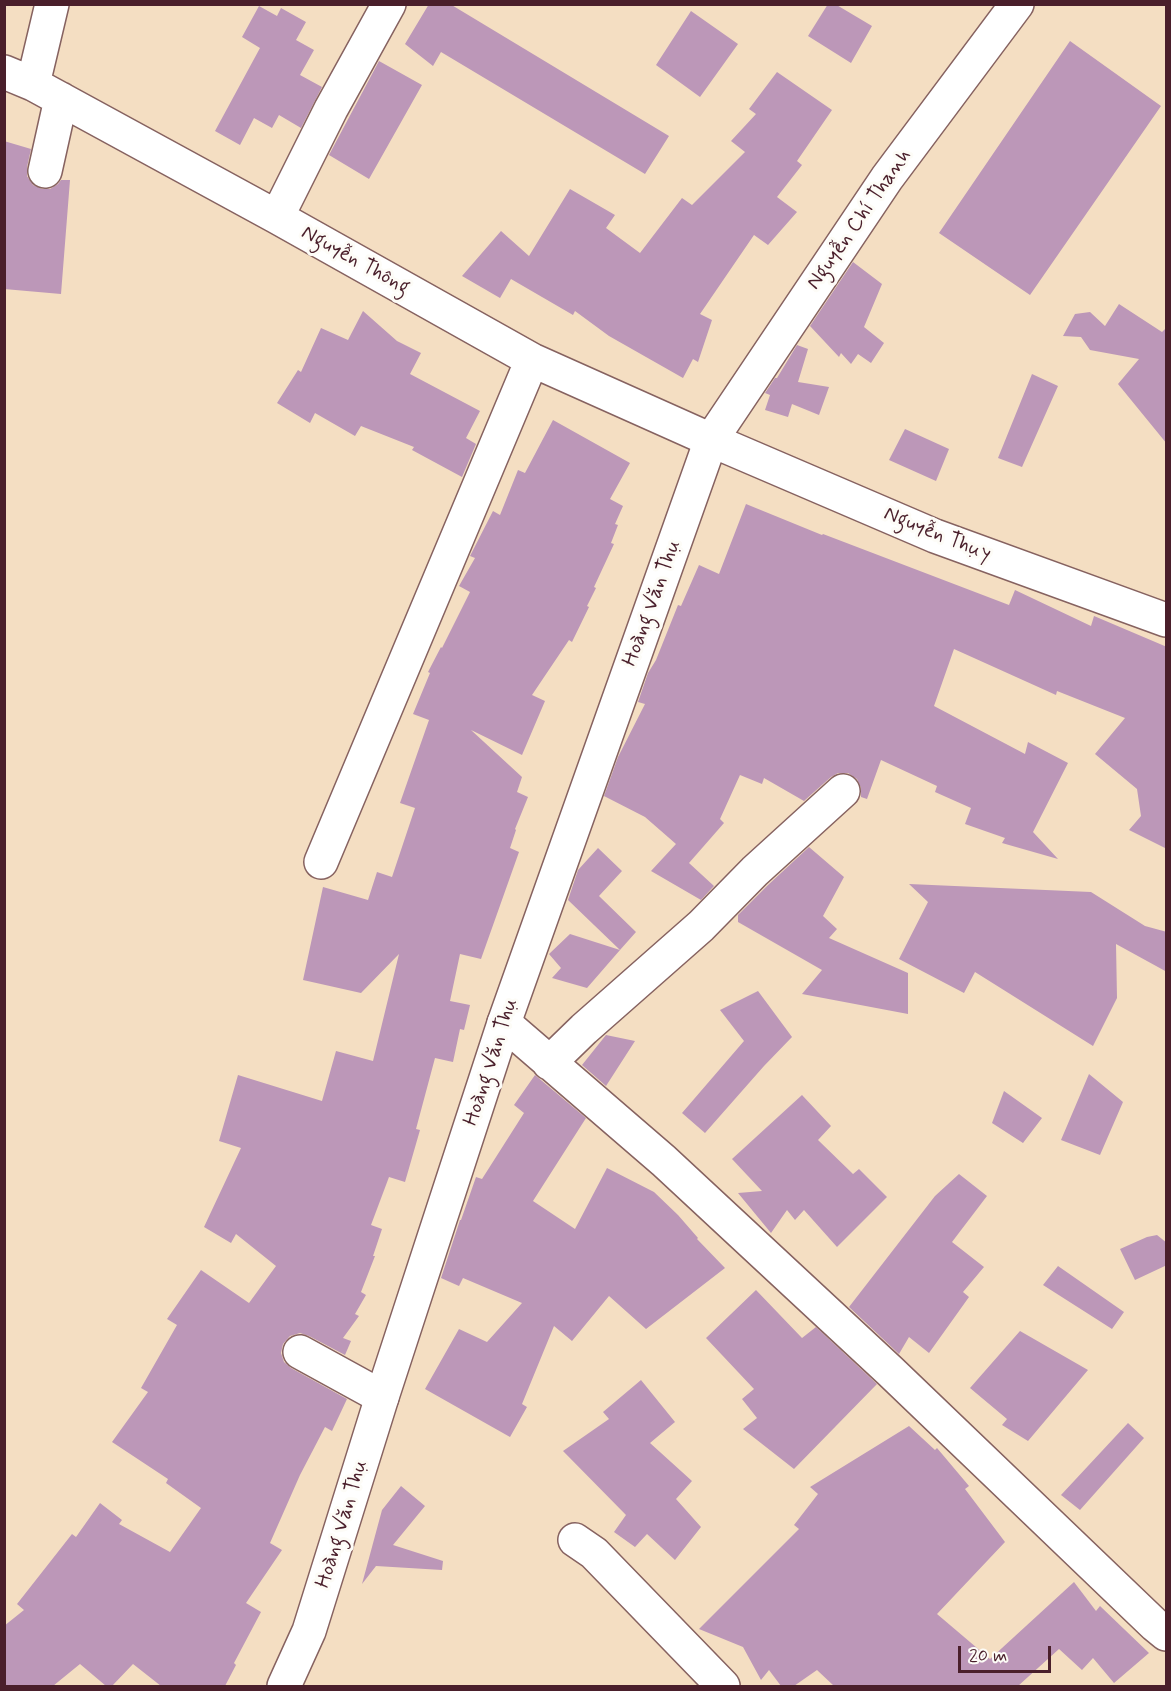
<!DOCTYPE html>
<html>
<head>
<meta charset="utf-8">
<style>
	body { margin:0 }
	#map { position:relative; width:1171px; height:1691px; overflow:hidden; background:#f4dec2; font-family:Mynerve,sans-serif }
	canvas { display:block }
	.frame { position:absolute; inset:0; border:6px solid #4a1f2b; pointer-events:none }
	.scale { position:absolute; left:958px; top:1646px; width:93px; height:27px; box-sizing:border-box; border:3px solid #4a1f2b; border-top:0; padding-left:8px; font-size:18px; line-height:21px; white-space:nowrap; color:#4a1f2b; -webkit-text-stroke:4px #fdfcf7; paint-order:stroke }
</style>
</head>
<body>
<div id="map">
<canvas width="1171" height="1691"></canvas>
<div class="frame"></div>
<div class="scale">20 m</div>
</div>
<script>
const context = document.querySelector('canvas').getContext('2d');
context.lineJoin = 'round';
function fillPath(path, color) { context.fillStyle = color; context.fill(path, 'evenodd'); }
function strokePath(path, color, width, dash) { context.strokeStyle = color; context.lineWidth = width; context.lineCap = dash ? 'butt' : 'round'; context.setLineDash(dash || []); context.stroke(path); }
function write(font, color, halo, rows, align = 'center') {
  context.font = font + ' Mynerve,sans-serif'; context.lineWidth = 6; context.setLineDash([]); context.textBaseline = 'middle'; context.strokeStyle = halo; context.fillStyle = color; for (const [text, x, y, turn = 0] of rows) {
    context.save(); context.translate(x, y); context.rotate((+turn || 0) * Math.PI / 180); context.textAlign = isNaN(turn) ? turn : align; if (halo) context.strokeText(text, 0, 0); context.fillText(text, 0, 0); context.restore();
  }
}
fillPath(new Path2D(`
	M 429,4 L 450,4 L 669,136 L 645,174 L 441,52 L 433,66 L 405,44 Z
	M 828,4 L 835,4 L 872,26 L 851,63 L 808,36 Z
	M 259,6 L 277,16 L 281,8 L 306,22 L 296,40 L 314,50 L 300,75 L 322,87 L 301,128 L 279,115 L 272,128 L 254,118 L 240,145 L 215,131 L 260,48 L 242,37 Z
	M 691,11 L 738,44 L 700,97 L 656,65 Z
	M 1070,41 L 1161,106 L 1030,295 L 939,233 Z
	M 379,61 L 422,85 L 369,179 L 329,155 Z
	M 777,72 L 832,110 L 797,161 L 802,165 L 777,197 L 797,212 L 768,245 L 754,235 L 700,314 L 712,320 L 698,362 L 693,359 L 683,378 L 609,336 L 575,311 L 573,315 L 511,279 L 500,298 L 462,276 L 501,231 L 529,256 L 570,189 L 615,215 L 606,228 L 640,253 L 682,198 L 692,205 L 745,152 L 731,141 L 756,114 L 749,109 Z
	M 4,141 L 31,149 L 27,167 L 27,176 L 33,185 L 42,189 L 50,189 L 58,184 L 61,180 L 70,180 L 61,294 L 4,289 Z
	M 853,262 L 882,284 L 864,327 L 884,343 L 871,363 L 858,354 L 851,364 L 841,353 L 839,357 L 810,326 Z
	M 1119,304 L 1162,332 L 1167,327 L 1167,444 L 1118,384 L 1139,359 L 1090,350 L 1081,337 L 1063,336 L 1075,314 L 1090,312 L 1105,326 Z
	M 363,311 L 397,341 L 421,353 L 410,374 L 480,411 L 466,438 L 476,444 L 462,477 L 412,450 L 414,447 L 361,426 L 355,436 L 315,413 L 310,423 L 277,403 L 298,370 L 301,372 L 321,328 L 348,340 Z
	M 797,345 L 808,349 L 798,382 L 829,387 L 819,415 L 792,404 L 788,417 L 765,410 L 770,395 L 765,393 L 775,378 L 777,378 Z
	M 1032,374 L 1058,386 L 1022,467 L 998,458 Z
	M 553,420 L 630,463 L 610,499 L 623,506 L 615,524 L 618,525 L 611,543 L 614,544 L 594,587 L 596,588 L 587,606 L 589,607 L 572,642 L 569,640 L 532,695 L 545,701 L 522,755 L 471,730 L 522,777 L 517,792 L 528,797 L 515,829 L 516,830 L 510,848 L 519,852 L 481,959 L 460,954 L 450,1001 L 470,1005 L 464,1030 L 460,1029 L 453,1062 L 435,1058 L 416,1129 L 420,1130 L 405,1182 L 389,1177 L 371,1225 L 382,1229 L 373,1256 L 375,1256 L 361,1292 L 366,1295 L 355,1314 L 359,1316 L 343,1338 L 351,1341 L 345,1355 L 309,1336 L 300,1333 L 290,1336 L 283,1344 L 281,1353 L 284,1362 L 291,1368 L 347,1399 L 332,1431 L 325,1427 L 300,1475 L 270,1543 L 282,1550 L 246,1603 L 261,1612 L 234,1663 L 236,1665 L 225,1686 L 161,1686 L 133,1664 L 112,1686 L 106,1686 L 80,1664 L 53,1686 L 4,1686 L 4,1626 L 24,1610 L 17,1604 L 72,1534 L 76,1537 L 100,1503 L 122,1520 L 119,1524 L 170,1552 L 201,1508 L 166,1483 L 168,1479 L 112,1442 L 148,1392 L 141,1388 L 177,1325 L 167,1319 L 201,1270 L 249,1303 L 276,1266 L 236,1234 L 231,1243 L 204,1227 L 241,1148 L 219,1141 L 238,1075 L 322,1101 L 336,1051 L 373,1061 L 399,954 L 361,993 L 303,980 L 323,887 L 368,900 L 377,872 L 392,877 L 415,808 L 400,803 L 429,720 L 413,714 L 430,673 L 428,672 L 441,647 L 442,648 L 470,592 L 459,586 L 475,558 L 470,556 L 493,511 L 500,515 L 518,470 L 525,473 Z
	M 905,429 L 949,449 L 936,481 L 889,460 Z
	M 746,504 L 822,535 L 823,534 L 1009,605 L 1015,590 L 1091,626 L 1094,616 L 1167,647 L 1167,849 L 1129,830 L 1141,816 L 1137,789 L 1095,754 L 1125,718 L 1057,691 L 1056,695 L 954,649 L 934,706 L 1025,754 L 1028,742 L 1068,763 L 1033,832 L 1058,859 L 1002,843 L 1005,838 L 965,824 L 971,808 L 935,792 L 937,786 L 881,760 L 867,799 L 861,797 L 861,788 L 857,779 L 848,773 L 838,773 L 831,777 L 804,801 L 764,778 L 762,784 L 740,775 L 720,819 L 724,823 L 689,863 L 714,886 L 701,900 L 651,871 L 676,844 L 645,817 L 604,796 L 618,757 L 645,704 L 638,702 L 648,673 L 656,660 L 678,605 L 681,606 L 699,565 L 719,574 Z
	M 809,847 L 844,877 L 823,916 L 837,929 L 829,938 L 908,973 L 908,1014 L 802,994 L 822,970 L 738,922 L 738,915 L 768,885 Z
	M 598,848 L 622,871 L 599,896 L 636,932 L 620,950 L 568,900 L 578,870 Z
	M 909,884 L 1091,892 L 1145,926 L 1167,932 L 1167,972 L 1116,944 L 1117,998 L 1093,1046 L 975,972 L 964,993 L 899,959 L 928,902 Z
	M 570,934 L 620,950 L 587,988 L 552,978 L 561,968 L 549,954 Z
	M 758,991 L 792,1037 L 764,1066 L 705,1133 L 682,1113 L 744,1041 L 720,1010 Z
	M 606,1035 L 635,1041 L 606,1086 L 582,1065 Z
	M 1089,1074 L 1123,1102 L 1100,1155 L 1061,1140 Z
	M 535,1075 L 586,1118 L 533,1201 L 575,1229 L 607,1168 L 654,1192 L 678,1215 L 698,1238 L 697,1239 L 725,1268 L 646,1329 L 609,1296 L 572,1341 L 554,1326 L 522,1404 L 527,1407 L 510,1437 L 425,1389 L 459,1329 L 487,1342 L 522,1303 L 463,1278 L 459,1286 L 441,1278 L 460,1220 L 461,1220 L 476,1177 L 482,1179 L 524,1113 L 514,1105 Z
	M 1004,1091 L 1042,1118 L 1023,1143 L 992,1123 Z
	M 802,1095 L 831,1126 L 818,1140 L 853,1174 L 859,1169 L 887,1197 L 837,1247 L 804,1210 L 795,1220 L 787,1210 L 771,1233 L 738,1193 L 762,1191 L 732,1159 Z
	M 959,1174 L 987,1196 L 952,1242 L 984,1267 L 963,1292 L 969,1297 L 929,1353 L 909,1337 L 899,1354 L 849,1307 L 935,1196 Z
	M 1157,1235 L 1167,1243 L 1167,1265 L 1135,1280 L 1120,1249 L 1147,1237 Z
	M 1058,1266 L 1124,1312 L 1112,1329 L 1043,1285 Z
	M 756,1290 L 802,1338 L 816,1327 L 877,1384 L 794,1469 L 743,1429 L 757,1418 L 742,1399 L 754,1389 L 706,1338 Z
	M 1020,1331 L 1088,1370 L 1028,1441 L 1002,1425 L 1007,1419 L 970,1388 Z
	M 641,1380 L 675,1422 L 650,1443 L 692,1481 L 676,1499 L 701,1527 L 675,1560 L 647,1534 L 635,1547 L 614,1532 L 626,1515 L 563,1451 L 609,1419 L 603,1412 Z
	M 1128,1423 L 1144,1438 L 1080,1510 L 1061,1495 Z
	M 909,1426 L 935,1450 L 937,1448 L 969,1486 L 965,1489 L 1005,1542 L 937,1614 L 990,1659 L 1074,1582 L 1096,1611 L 1100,1606 L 1149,1653 L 1114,1683 L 1093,1658 L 1082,1670 L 1059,1649 L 1018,1686 L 834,1686 L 817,1670 L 794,1686 L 781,1686 L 769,1670 L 761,1680 L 743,1647 L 699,1629 L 799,1529 L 794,1525 L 818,1494 L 810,1487 Z
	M 401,1486 L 425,1506 L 393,1545 L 443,1561 L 442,1570 L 376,1566 L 362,1584 L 382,1510 Z`), '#bc97b8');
const street = new Path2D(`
	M 4,72 L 33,84 L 277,217 L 532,360 L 711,440
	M 33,84 L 52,4
	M 45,171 L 61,99
	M 277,217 L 331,109 L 389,4
	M 321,862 L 532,360
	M 504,1023 L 664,1161 L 890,1371 L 1155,1625 L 1166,1634
	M 549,1063 L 584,1029 L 701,926 L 755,871 L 843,791
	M 300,1352 L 382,1397
	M 575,1540 L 594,1553 L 723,1686`);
const secondary = new Path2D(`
	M 711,440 L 935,536 L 1166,620
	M 284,1686 L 309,1631 L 382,1397 L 504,1023 L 711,440 L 887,178 L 1017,4`);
strokePath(street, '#866260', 36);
strokePath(secondary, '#866260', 36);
strokePath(street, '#fff', 33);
strokePath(secondary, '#fff', 33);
write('21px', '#4a1f2b', '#fdfcf7', [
	["Nguyễn Chí Thanh",860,220,-55],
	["Nguyễn Thông",355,261,29],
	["Nguyễn Thụy",937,535,22],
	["Hoàng Văn Thụ",653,603,-70],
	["Hoàng Văn Thụ",492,1062,-72],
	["Hoàng Văn Thụ",343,1524,-73]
]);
</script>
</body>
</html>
